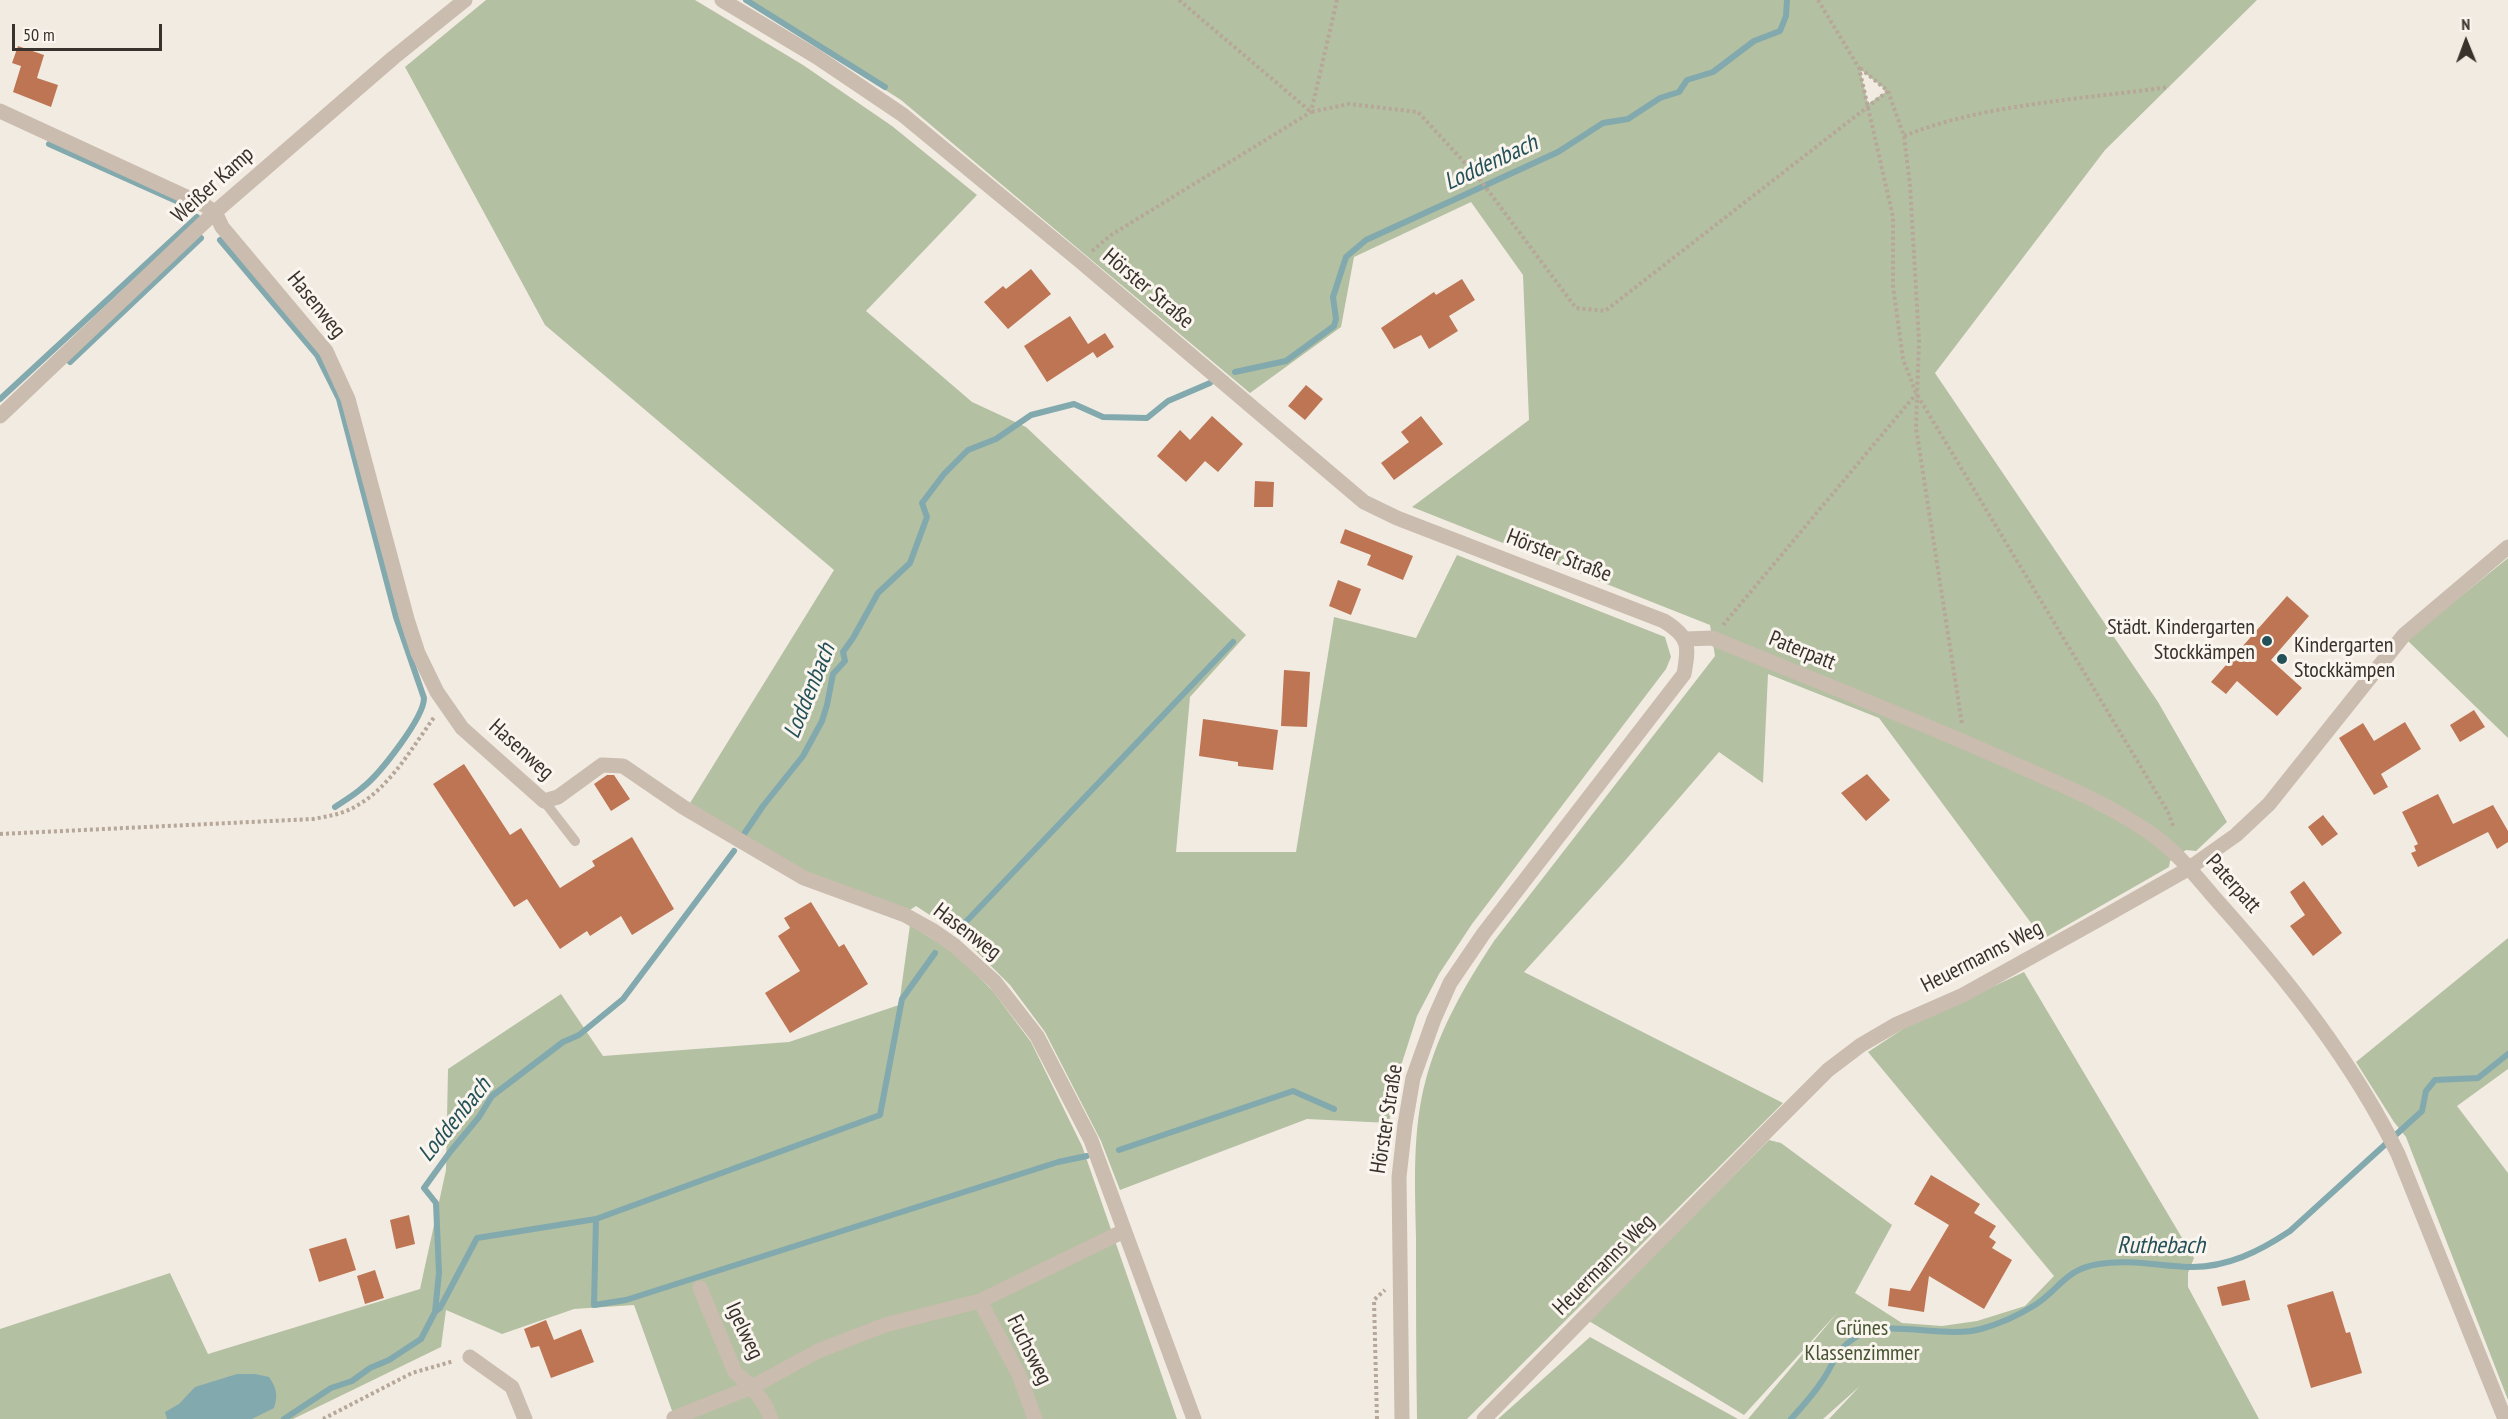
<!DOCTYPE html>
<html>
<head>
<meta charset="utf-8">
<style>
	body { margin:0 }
	#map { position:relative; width:2508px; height:1419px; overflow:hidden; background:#f2ebe2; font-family:"PT Sans Narrow",sans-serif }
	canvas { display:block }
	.north { position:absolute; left:2436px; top:12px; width:60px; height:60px; -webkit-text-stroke:4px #faf5ee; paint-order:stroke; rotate:359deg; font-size:16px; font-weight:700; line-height:24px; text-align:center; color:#39312c }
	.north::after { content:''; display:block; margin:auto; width:21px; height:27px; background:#39312c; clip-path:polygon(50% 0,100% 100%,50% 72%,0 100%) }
	.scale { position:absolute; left:12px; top:24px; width:150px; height:27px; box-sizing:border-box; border:3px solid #39312c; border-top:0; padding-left:8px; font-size:18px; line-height:21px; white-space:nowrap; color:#39312c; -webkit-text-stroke:4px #faf5ee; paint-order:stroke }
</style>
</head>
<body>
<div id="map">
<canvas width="2508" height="1419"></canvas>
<div class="north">N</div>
<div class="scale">50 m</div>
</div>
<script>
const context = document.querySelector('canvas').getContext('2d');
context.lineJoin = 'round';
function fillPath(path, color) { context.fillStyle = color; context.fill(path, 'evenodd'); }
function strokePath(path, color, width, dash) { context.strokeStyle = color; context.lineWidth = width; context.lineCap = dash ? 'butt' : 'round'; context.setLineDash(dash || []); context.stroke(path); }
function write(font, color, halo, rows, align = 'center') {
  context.font = font + ' "PT Sans Narrow",sans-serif'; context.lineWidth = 6; context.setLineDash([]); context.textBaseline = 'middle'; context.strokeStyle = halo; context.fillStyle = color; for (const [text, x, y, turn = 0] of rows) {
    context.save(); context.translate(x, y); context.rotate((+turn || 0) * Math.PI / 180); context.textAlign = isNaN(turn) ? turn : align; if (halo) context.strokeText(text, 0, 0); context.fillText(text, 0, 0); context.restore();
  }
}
fillPath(new Path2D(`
	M 486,0 L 695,0 L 803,65 L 892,126 L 977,195 L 866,311 L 972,402 L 1026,427 L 1246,635 L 1190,697 L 1176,852 L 1296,852 L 1334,617 L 1416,638 L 1457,555 L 1665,637 L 1671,657 L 1666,669 L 1472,924 L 1439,974 L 1417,1016 L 1399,1072 L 1389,1123 L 1307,1119 L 1120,1190 L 1101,1141 L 1045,1032 L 1010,985 L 959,934 L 916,906 L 910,910 L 808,873 L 690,803 L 834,570 L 545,325 L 405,67 Z
	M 744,0 L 2257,0 L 2105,150 L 1935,373 L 2158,702 L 2227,822 L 2196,851 L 2186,850 L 2170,861 L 2169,867 L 2043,939 L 1879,718 L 1768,674 L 1763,783 L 1719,752 L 1622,864 L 1524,972 L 1783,1103 L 1467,1419 L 1417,1419 C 1416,1358 1416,1298 1416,1237 C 1415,1185 1412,1130 1426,1079 C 1440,1028 1465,985 1494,941 L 1715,656 L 1710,625 L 1412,507 L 1529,420 L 1523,275 L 1471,202 L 1354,257 L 1341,327 L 1250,393 L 901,100 ZM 1860,69 L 1887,91 L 1868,104 Z
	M 2508,558 L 2508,738 L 2407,640 Z
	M 910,925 L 953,952 L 992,990 L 1031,1042 L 1082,1146 L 1177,1419 L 675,1419 L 634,1305 L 574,1309 L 502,1334 L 446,1310 L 441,1347 L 293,1419 L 0,1419 L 0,1329 L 170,1273 L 208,1354 L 420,1289 L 446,1170 L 448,1069 L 561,994 L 603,1056 L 789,1042 L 899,1005 Z
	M 2508,938 L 2508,1069 L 2457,1106 L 2508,1173 L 2508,1400 L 2406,1137 L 2394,1122 L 2356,1062 Z
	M 2024,972 L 2194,1258 L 2188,1273 L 2188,1287 L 2259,1419 L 1829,1419 L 1860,1386 L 1823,1419 L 1748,1419 L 1838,1312 L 1744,1415 L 1589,1321 L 1769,1140 L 1781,1143 L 1892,1225 L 1855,1293 L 1902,1323 L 1942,1326 L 1977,1321 L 2025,1306 L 2054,1276 L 1868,1052 L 1903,1029 Z
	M 1590,1337 L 1738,1419 L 1498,1419 Z`), '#b4c0a2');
fillPath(new Path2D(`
	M 237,1374 L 255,1374 L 269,1377 C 277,1389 278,1395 274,1408 L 252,1419 L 167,1419 L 165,1412 L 179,1404 L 195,1387 Z`), '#82a9ad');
strokePath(new Path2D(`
	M 746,0 L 885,87
	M 49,144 L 192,208
	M 220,240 L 317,355 L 339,399 L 396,617 L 424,698 C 424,718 379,775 362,788 C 354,795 344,801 335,807
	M 70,362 L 201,238
	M 1235,372 L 1286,361 L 1334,326 L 1336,319 L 1333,297 L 1346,257 L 1366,240 L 1558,152 L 1603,123 L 1628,119 L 1660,98 L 1679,92 L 1687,80 L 1713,72 L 1754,41 L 1780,31 L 1786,16 L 1787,0
	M 0,399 L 197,217
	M 742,837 L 763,806 L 803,756 L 822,721 L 827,705 L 833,674 L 845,661 L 843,652 L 853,638 L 878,593 L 910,563 L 927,517 L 922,503 L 944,474 L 968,450 L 996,439 L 1031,415 L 1074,404 L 1103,417 L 1147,418 L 1168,401 L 1210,383
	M 960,928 L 1233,642
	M 1119,1150 L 1293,1091 L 1334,1109
	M 596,1219 L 594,1305 L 626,1300 L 1058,1162 L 1087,1156
	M 435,1312 L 440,1308 L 477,1238 L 596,1219 L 880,1115 L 902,999 L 935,953
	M 284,1419 L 331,1388 L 352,1381 L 370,1368 L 389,1360 L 421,1339 L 435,1312 L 439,1273 L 436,1203 L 424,1188 L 450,1152 L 479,1117 L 492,1096 L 563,1042 L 579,1035 L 623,999 L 734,851
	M 1791,1419 C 1801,1408 1812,1396 1820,1384 C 1836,1362 1833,1351 1859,1335 C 1888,1319 1945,1339 1981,1329 C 1999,1324 2019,1315 2035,1305 C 2059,1290 2065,1269 2099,1264 C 2128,1259 2160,1266 2189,1267 C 2227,1268 2260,1251 2290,1231 L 2422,1111 L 2426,1091 L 2435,1080 L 2478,1078 L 2508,1054`), '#82a9ad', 6);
fillPath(new Path2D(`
	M 18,46 L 44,55 L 37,78 L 58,85 L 51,107 L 13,92 L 21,66 L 12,63 Z
	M 1031,269 L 1051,294 L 1008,329 L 984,302 L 1003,286 L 1006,289 Z
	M 1462,279 L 1475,300 L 1449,316 L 1458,331 L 1429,349 L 1421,335 L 1394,349 L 1381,328 L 1434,292 L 1436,295 Z
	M 1070,316 L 1088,344 L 1105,333 L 1114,347 L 1097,358 L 1093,352 L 1047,382 L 1024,346 Z
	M 1306,385 L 1323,399 L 1305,420 L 1288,406 Z
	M 1212,416 L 1243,444 L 1218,472 L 1205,461 L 1186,482 L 1157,456 L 1180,430 L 1190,440 Z
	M 1421,416 L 1443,444 L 1394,480 L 1381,463 L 1409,442 L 1401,432 Z
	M 1255,481 L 1274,482 L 1273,507 L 1254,507 Z
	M 1345,529 L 1413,556 L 1403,580 L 1367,565 L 1371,555 L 1340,543 Z
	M 1338,580 L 1361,589 L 1351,615 L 1329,606 Z
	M 2287,596 L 2309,616 L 2271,660 L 2302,688 L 2277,716 L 2237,681 L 2226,694 L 2211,682 Z
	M 1284,670 L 1310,672 L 1307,727 L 1281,726 Z
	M 2474,710 L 2485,727 L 2460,742 L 2450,725 Z
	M 1203,719 L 1278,730 L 1273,770 L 1238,766 L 1238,762 L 1199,756 Z
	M 2405,722 L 2421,749 L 2381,774 L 2388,787 L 2374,795 L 2339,738 L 2363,723 L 2374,741 Z
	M 464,764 L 510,835 L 521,828 L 560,888 L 595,866 L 592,861 L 632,837 L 674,909 L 632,935 L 621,916 L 590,936 L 587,931 L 560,949 L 527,899 L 514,907 L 433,784 Z
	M 1867,774 L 1890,800 L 1866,821 L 1841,793 Z
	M 607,775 L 614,775 L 630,799 L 611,811 L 594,784 Z
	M 2438,794 L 2453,824 L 2493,805 L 2508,831 L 2508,842 L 2497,849 L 2488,832 L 2418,867 L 2411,853 L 2416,851 L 2414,846 L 2418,844 L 2402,812 Z
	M 2323,815 L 2338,834 L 2322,846 L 2308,827 Z
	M 2304,881 L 2342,933 L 2313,956 L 2290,926 L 2305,915 L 2290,892 Z
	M 811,902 L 839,947 L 844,944 L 868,984 L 790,1033 L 765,993 L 800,971 L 778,936 L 790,928 L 784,918 Z
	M 1931,1175 L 1980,1204 L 1974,1213 L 1996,1226 L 1989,1237 L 1996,1242 L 1992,1248 L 2012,1260 L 1984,1309 L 1929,1276 L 1924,1312 L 1888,1306 L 1890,1288 L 1910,1291 L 1949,1225 L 1914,1204 Z
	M 409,1215 L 415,1244 L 396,1249 L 390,1220 Z
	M 346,1238 L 356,1270 L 319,1282 L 309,1249 Z
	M 375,1270 L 384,1298 L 365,1304 L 357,1276 Z
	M 2245,1280 L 2250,1300 L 2222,1306 L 2217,1287 Z
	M 2333,1291 L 2346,1333 L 2350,1332 L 2362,1373 L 2311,1388 L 2287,1305 Z
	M 546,1320 L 554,1340 L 581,1329 L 594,1362 L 551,1378 L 539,1346 L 531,1348 L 524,1329 Z`), '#bd7554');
strokePath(new Path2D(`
	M 1179,0 L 1311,112 L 1349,104 L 1418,112 L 1478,177 L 1576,308 L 1605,311 L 1888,91 L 1860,68
	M 1818,0 L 1859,68 L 1893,217 L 1893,286 L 1903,359 L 1916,393 L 2168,812 L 2174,828
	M 1888,91 L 1904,136 L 1910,185 L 1919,341 L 1916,428 L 1962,724
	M 1904,136 C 1983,104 2084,99 2169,87
	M 1092,251 L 1111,235 L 1311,112 L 1337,0
	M 1723,625 L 1916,394
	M 0,834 L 313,819 C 329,816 344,814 358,805 C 391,786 413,746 435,716
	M 323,1419 L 412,1373 L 454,1361
	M 1377,1419 L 1374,1300 L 1385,1290`), '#b6a798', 4, [3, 3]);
strokePath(new Path2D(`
	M 544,801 L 575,841`), '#cabcae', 10);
strokePath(new Path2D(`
	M 0,111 L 204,205 L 215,212 L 222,227 L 326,351 L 348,399 L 407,619 L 418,653 L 437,692 L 462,728 L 544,801 L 558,797 L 602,765 L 623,766 L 683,807 L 804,878 L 905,915 L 932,930 L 955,946 L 995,982 L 1037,1036 L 1091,1140 L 1194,1419
	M 0,416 L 215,212 L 393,58 L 465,0
	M 1686,639 L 1712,638 C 1809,678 1906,716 2001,758 C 2052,781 2104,801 2150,833 C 2178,852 2198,879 2220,904 C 2288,980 2353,1062 2398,1154 L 2505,1419
	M 700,1288 L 735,1372 L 752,1387 L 765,1405 L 771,1419
	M 980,1301 L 1019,1375 L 1035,1419
	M 470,1357 L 512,1387 L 525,1419
	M 674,1418 L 752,1387 L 818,1351 L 885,1325 L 980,1301 L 1124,1231
	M 1484,1419 L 1772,1126 L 1828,1070 L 1861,1045 L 1897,1024 L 1963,995 L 2105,916 L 2188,869 L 2236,835 L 2269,804 L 2404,635 L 2508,547`), '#cabcae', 15);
strokePath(new Path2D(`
	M 722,0 L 817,57 L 903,115 L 1080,261 L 1364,502 L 1397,518 L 1664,621 C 1690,637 1689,646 1684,674 L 1484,933 L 1450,983 L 1434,1019 L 1413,1078 L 1405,1124 L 1399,1177 L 1402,1419`), '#cabcae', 15);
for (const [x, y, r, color] of [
	[2267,641,6,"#245158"],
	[2282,659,6,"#245158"]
]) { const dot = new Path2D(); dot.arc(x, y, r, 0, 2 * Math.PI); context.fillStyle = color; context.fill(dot); strokePath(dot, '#faf5ee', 2); }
write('22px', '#39312c', '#faf5ee', [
	["Weißer Kamp",213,185,-42],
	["Hörster Straße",1148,289,40],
	["Hasenweg",316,305,51],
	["Hörster Straße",1559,556,21],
	["Paterpatt",1802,651,22],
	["Hasenweg",521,750,42],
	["Paterpatt",2233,884,48],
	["Hasenweg",967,932,37],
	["Heuermanns Weg",1982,957,-27],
	["Hörster Straße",1387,1119,-81],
	["Heuermanns Weg",1604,1265,-45],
	["Igelweg",744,1331,65],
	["Fuchsweg",1029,1350,64]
]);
write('22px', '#39312c', '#faf5ee', [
	["Städt. Kindergarten",2255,628],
	["Stockkämpen",2255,653],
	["Kindergarten",2294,646,"left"],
	["Stockkämpen",2294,671,"left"]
], 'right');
write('22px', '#465531', '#faf5ee', [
	["Grünes",1862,1329],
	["Klassenzimmer",1862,1354]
]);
write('italic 24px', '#245158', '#faf5ee', [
	["Loddenbach",1491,163,-25],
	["Loddenbach",810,691,-68],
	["Loddenbach",455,1120,-51],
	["Ruthebach",2161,1246]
]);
</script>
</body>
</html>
